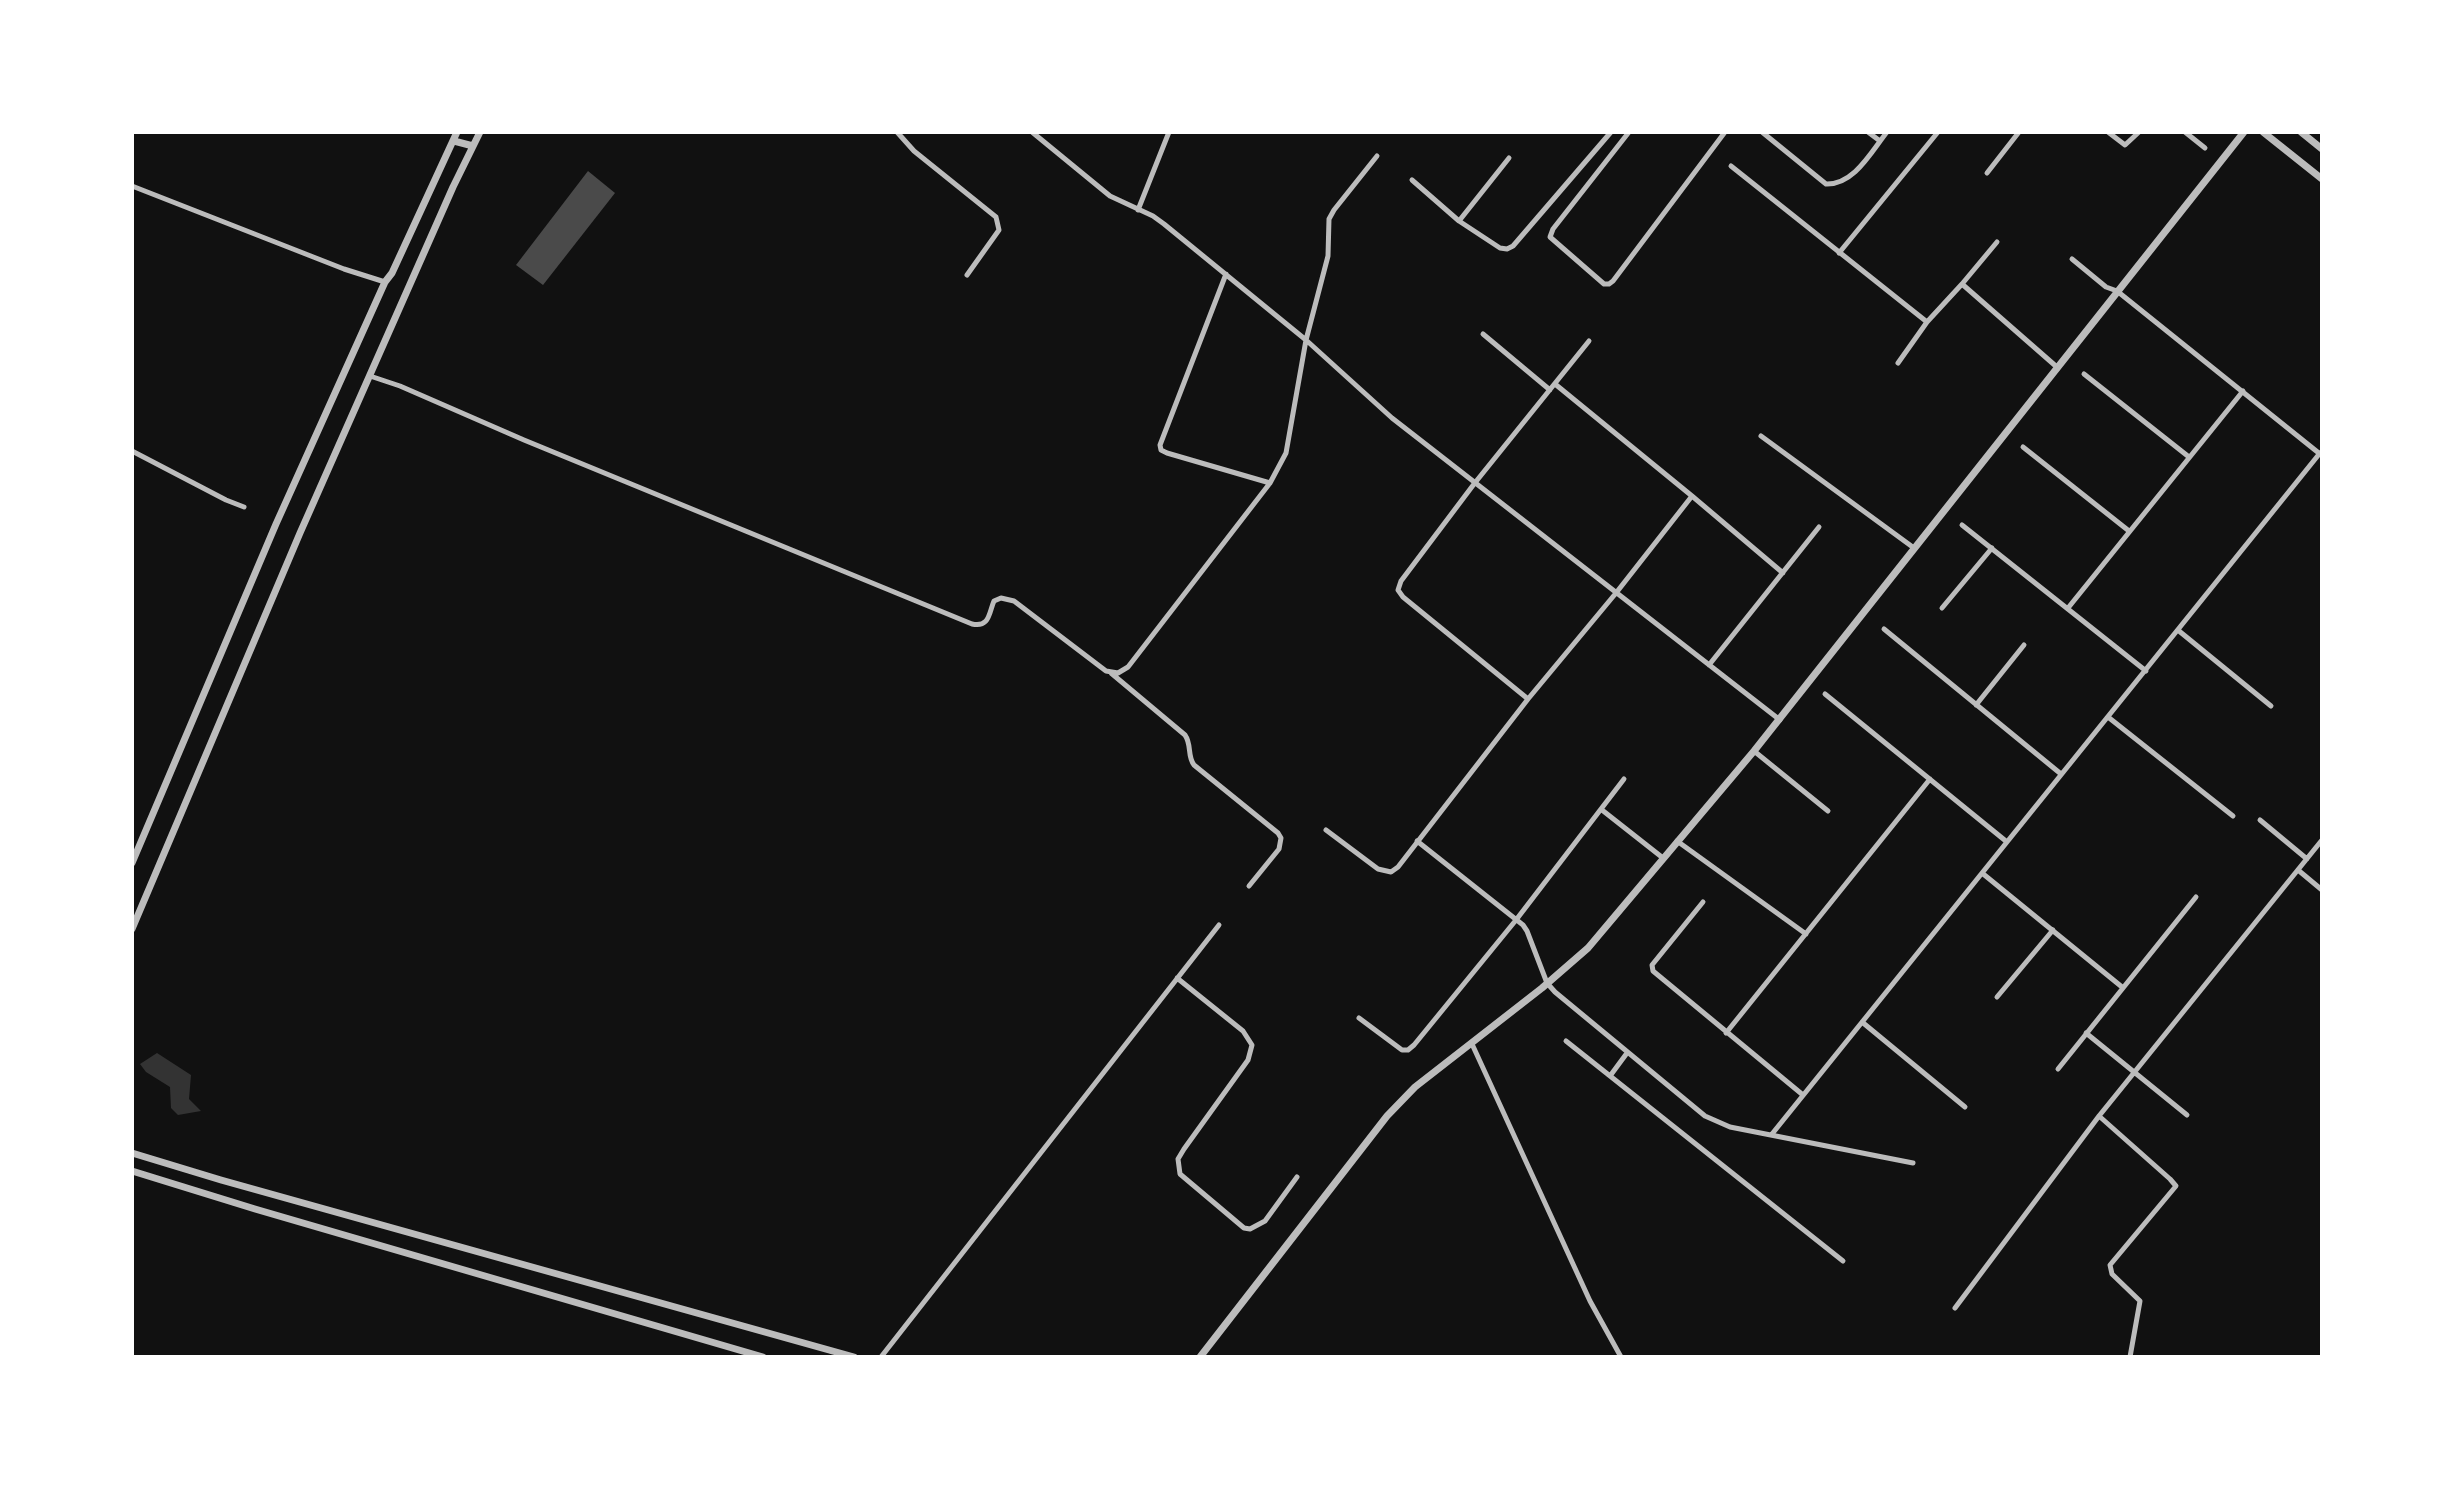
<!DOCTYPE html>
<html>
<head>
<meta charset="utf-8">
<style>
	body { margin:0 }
	#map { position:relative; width:2454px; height:1489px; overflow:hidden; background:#111; font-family:Lato,sans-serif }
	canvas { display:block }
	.frame { position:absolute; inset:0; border:134px solid #fff; pointer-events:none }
</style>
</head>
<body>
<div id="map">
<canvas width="2454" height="1489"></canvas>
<div class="frame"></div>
</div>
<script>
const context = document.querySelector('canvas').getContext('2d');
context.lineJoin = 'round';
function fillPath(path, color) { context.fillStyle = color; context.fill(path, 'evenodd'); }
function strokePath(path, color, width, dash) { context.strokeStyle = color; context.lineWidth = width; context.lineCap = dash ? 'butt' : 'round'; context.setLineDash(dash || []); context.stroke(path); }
fillPath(new Path2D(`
	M 157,1053 L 191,1075 L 189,1099 L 201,1111 L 178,1115 L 171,1108 L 170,1087 L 146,1072 L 140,1064 Z`), '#333');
fillPath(new Path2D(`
	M 588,171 L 615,193 L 543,285 L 516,265 Z`), '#4a4a4a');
strokePath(new Path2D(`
	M 897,132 L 914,151 L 996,217 L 999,230 L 967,275
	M 1032,132 L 1110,196 L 1153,216 L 1164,224 L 1306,340 L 1392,418 L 1780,720
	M 1629,132 L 1553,229 L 1550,237 L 1604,284 L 1609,284 L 1613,281 L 1725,132
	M 1762,132 L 1826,184 C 1854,185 1871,152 1887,132
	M 1868,132 L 1880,141
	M 2108,132 L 2125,145 L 2139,132
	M 2185,132 L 2205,148
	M 1731,166 L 1927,322 L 1962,284 L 2058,368
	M 1987,173 L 2019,132
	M 1412,180 L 1459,221 L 1500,248 L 1507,249 L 1513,246 L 1611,132
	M 132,186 L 344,269 L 385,282
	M 1138,210 L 1169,132
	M 1459,221 L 1509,158
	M 1839,253 L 1938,132
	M 2072,259 L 2106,287 L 2117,291 L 2320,454
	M 1226,274 L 1160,445 L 1161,450 L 1167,453 L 1270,483
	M 1962,284 L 1997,242
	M 1483,334 L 1550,390
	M 1898,363 L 1927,322
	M 2084,374 L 2189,457
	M 370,376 L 400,386 L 524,440 L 972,624 C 990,628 989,612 994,601 L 1001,598 L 1014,601 L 1106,671 L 1118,673 L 1128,667 L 1270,483 L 1286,453 L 1306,340 L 1328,256 L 1329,219 L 1334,210 L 1377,156
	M 1555,384 L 1692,496 L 1783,573
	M 1761,436 L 1914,548
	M 2023,447 L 2129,531
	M 132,451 L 226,500 L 244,507
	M 1962,525 L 2146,671
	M 1942,608 L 1992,548
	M 2068,608 L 2243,391
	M 1884,629 L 2061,774
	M 2179,631 L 2271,706
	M 1709,665 L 1819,527
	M 1111,673 L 1185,735 C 1192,745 1187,756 1194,765 L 1278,833 L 1281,838 L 1279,849 L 1249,886
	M 1825,694 L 2007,842
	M 1528,699 L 1403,597 L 1398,590 L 1401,581 L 1474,484 L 1589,341
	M 1976,705 L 2024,645
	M 2108,717 L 2233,816
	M 1754,751 L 1828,811
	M 1602,810 L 1663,858
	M 2260,820 L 2307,859
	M 1326,830 L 1378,869 L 1391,872 L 1398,867 L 1528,699 L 1616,593 L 1692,496
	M 1417,841 L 1523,925 L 1527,931 L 1547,983 L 1555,992 L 1705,1116 L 1730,1127 L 1913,1163
	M 1677,841 L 1806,934
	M 2298,870 L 2322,890
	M 1982,873 L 2122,987
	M 1703,902 L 1652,965 L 1653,971 L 1803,1095
	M 1177,978 L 1243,1031 L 1252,1045 L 1248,1060 L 1184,1149 L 1178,1159 L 1180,1174 L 1244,1228 L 1250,1229 L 1265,1221 L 1297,1177
	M 1997,997 L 2053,930
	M 1359,1018 L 1402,1050 L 1408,1050 L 1414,1045 L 1516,920 L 1624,779
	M 1862,1022 L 1965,1107
	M 1726,1033 L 1930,779
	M 2086,1033 L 2187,1115
	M 1566,1041 L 1843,1261
	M 1472,1044 L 1590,1301 L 1621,1357
	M 2058,1069 L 2196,897
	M 1610,1076 L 1627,1053
	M 2099,1116 L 2170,1179 L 2176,1186 L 2110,1265 L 2112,1274 L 2140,1301 L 2130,1357
	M 1772,1134 L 2320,453
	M 1955,1308 L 2099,1116 L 2322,840
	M 881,1357 L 1219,925`), '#bcbcbc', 5);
strokePath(new Path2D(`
	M 2263,132 L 2322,179
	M 2301,132 L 2322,149
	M 454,141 L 473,146
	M 132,863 L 276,524 L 385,282 L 392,273 L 457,132
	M 132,929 L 300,533 L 453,187 L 480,132
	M 132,1153 L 221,1180 L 854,1357
	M 132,1171 L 255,1209 L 763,1357
	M 1200,1357 L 1387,1116 L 1415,1087 L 1542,988 L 1588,948 L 1754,751 L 2244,132`), '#bcbcbc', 7);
</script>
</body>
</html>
